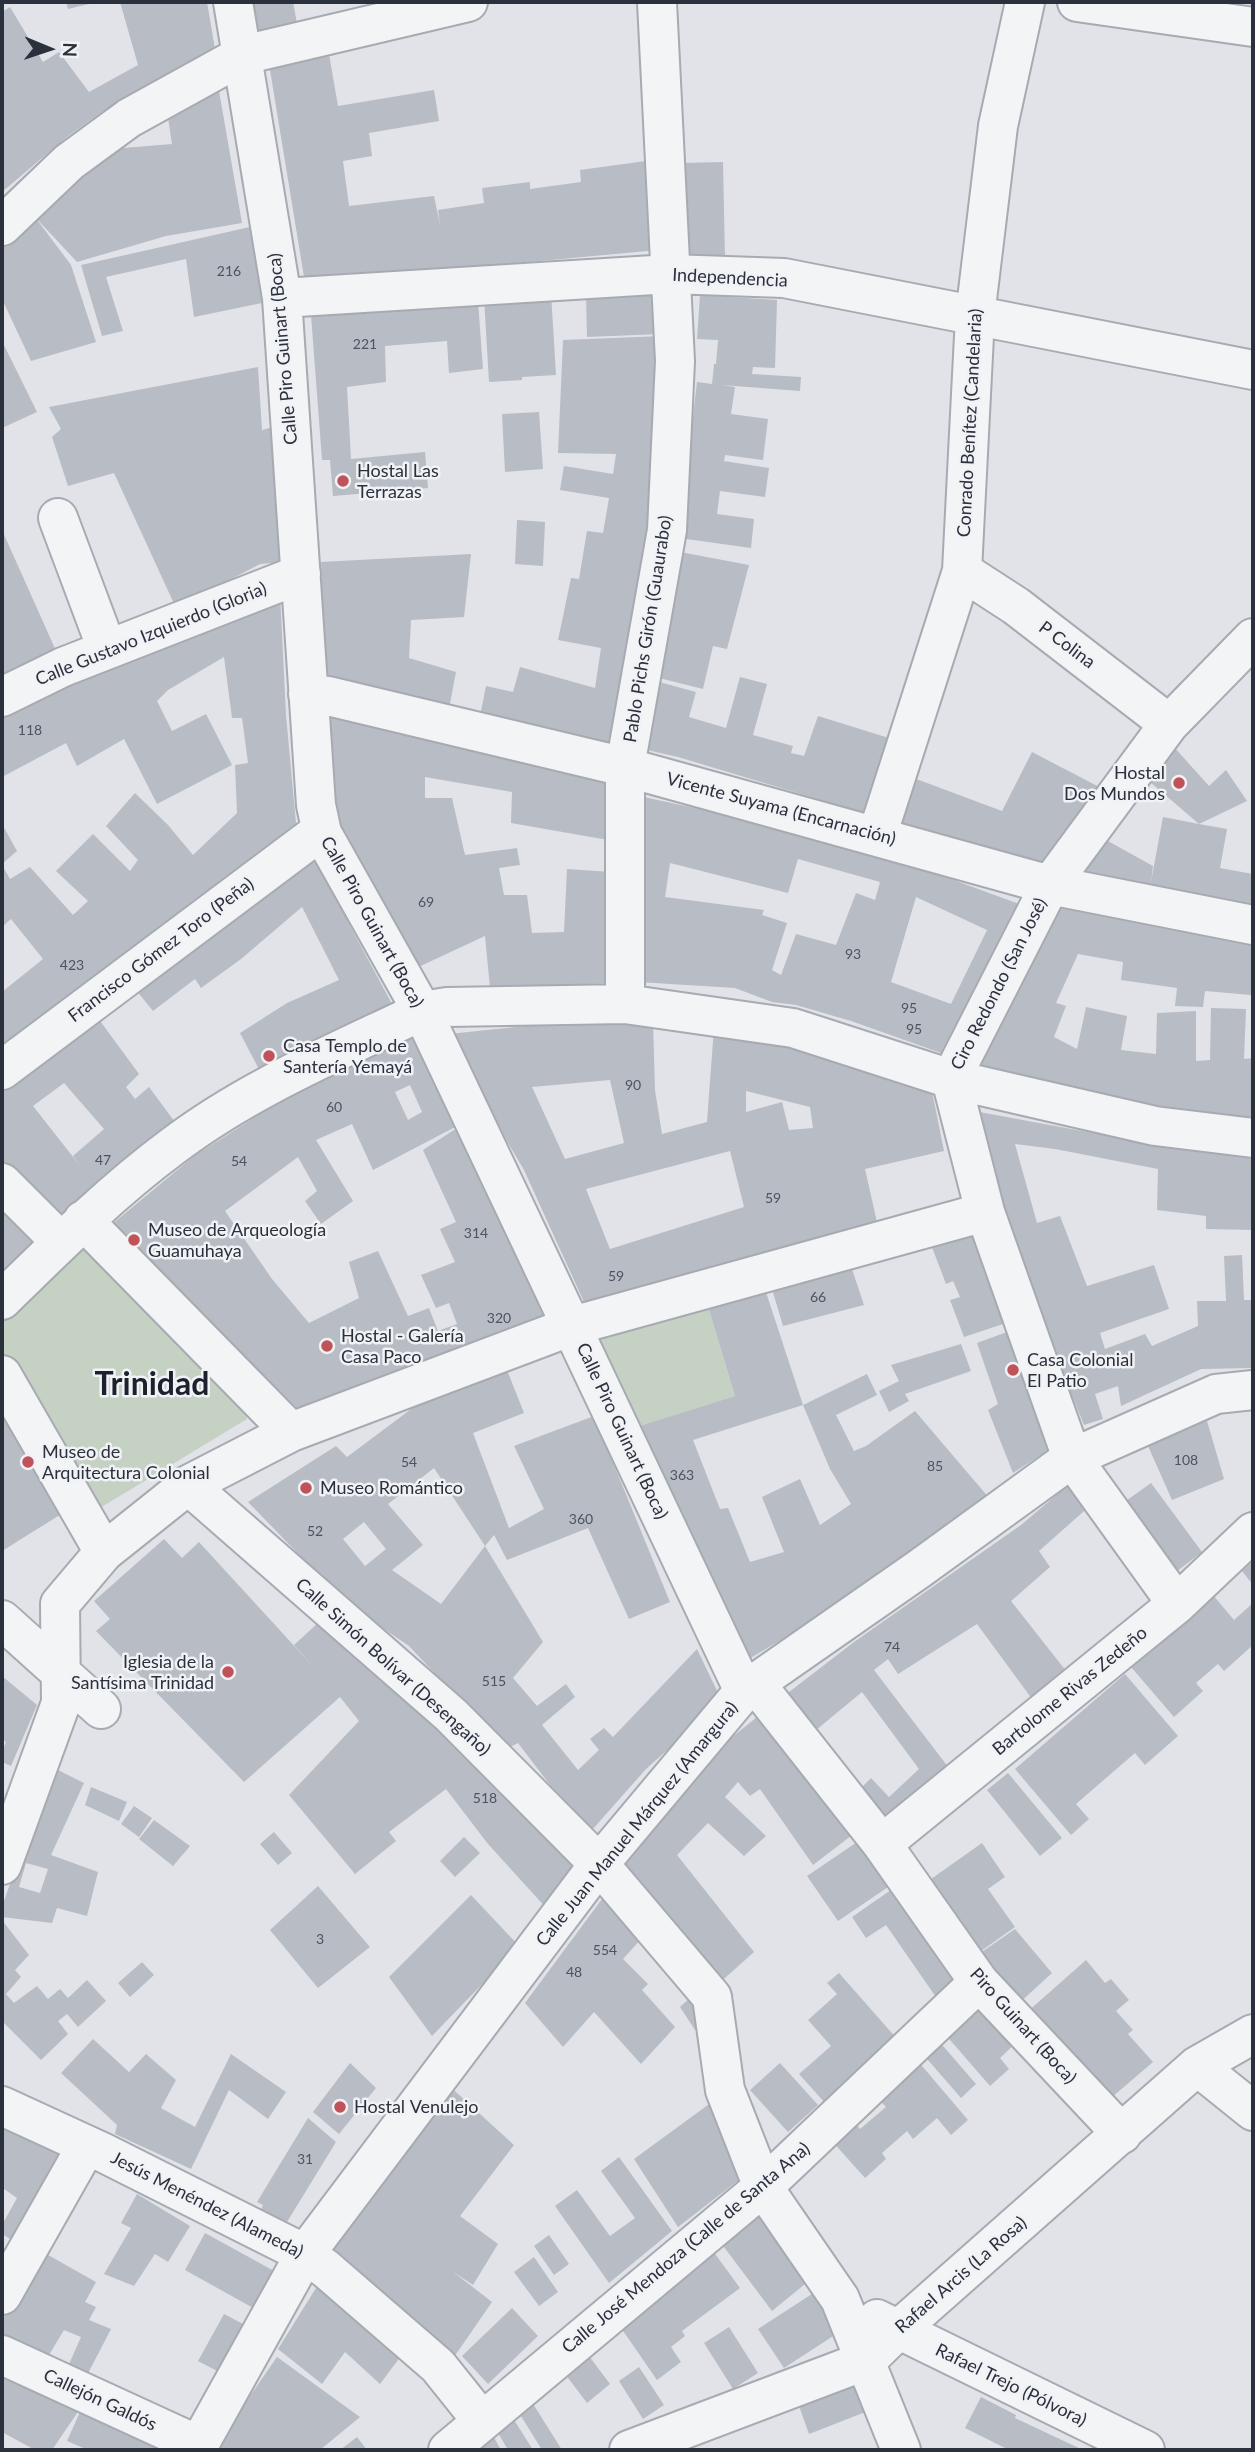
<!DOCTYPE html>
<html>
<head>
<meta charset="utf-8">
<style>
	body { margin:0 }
	#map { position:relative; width:1255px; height:2452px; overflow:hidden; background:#e1e3e8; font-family:Lato,sans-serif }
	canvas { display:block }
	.frame { position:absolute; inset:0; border:4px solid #2b303d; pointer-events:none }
	.north { position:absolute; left:14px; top:14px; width:70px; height:70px; -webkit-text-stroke:5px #f0f2f5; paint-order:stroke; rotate:92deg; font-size:19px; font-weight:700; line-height:28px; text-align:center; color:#2b303d }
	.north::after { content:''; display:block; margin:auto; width:24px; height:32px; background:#2b303d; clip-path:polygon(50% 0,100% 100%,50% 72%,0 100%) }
</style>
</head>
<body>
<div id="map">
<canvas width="1255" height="2452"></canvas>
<div class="frame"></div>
<div class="north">N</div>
</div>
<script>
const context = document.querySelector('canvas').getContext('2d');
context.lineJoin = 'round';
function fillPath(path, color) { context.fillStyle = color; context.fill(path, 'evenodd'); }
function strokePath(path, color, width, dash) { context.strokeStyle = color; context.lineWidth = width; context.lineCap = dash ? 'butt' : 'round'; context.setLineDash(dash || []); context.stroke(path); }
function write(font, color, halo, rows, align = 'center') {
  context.font = font + ' Lato,sans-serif'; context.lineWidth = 5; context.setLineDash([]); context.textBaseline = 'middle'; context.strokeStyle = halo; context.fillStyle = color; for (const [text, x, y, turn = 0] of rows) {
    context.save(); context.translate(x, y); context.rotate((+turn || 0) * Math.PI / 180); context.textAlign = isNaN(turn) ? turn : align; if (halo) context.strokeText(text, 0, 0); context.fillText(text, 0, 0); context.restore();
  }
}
fillPath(new Path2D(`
	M 85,1244 L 245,1409 L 247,1419 L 100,1508 L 2,1360 L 2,1317 Z
	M 707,1303 L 735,1396 L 636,1427 L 598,1337 Z`), '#c5d1c3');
fillPath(new Path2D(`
	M 66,2 L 93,2 L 93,3 L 68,9 Z
	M 120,2 L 207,2 L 215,49 L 103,111 L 68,136 L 2,192 L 2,12 L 10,7 L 43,62 L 59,52 L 89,92 L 138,65 Z
	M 251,2 L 293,2 L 299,34 L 259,42 Z
	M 329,54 L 338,106 L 434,90 L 439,121 L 369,133 L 372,156 L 343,161 L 349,206 L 434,196 L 440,225 L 438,210 L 484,203 L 482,188 L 530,182 L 530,189 L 581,182 L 580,170 L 653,160 L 658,250 L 305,283 L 269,64 Z
	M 218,85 L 242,223 L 166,236 L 77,262 L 35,217 L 71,265 L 96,342 L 31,361 L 2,299 L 2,244 L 117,142 L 123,148 L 172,144 L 167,111 Z
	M 723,162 L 725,259 L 684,260 L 682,163 Z
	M 250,227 L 262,303 L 194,317 L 186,259 L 106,277 L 123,331 L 102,336 L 81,265 Z
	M 658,288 L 661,334 L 587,337 L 586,292 Z
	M 551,293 L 556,375 L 522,377 L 522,380 L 489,382 L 484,297 Z
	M 700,295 L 777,300 L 775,368 L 753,367 L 752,374 L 801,377 L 800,391 L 722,385 L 735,387 L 731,414 L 768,419 L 763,460 L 725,455 L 724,461 L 769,468 L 765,497 L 720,491 L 717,514 L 754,519 L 751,548 L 679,538 L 697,382 L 712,384 L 714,364 L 716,364 L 718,340 L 697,339 Z
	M 478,301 L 483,369 L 449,373 L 447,341 L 385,346 L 386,382 L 347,387 L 351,459 L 425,452 L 428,488 L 333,496 L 330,460 L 322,460 L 311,315 Z
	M 663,336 L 660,455 L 617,744 L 480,716 L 486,686 L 513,692 L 520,667 L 595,688 L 601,648 L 558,640 L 571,578 L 579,579 L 587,531 L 603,533 L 609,498 L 560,490 L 564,466 L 613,474 L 616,454 L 558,453 L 563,340 Z
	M 2,341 L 37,412 L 2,428 Z
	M 258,367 L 262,430 L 273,427 L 284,562 L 260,564 L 176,608 L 114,473 L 68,486 L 52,437 L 61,429 L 49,407 Z
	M 539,412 L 543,469 L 505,472 L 502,414 Z
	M 517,520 L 545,522 L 543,566 L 515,564 Z
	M 2,530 L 57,653 L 2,677 Z
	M 680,552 L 749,565 L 727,649 L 713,646 L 703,689 L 655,677 Z
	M 471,554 L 464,617 L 411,620 L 409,658 L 456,672 L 449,709 L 325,678 L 321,562 Z
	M 280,593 L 286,715 L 297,834 L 2,1053 L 2,992 L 43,959 L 11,919 L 2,927 L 2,865 L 10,879 L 30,867 L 73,915 L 88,901 L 56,871 L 93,834 L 130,871 L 138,860 L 106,826 L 135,793 L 168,825 L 193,855 L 237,813 L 235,765 L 248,763 L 242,718 L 232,718 L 224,657 L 168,690 L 157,701 L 172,731 L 206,714 L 232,765 L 157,804 L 124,739 L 77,766 L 66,743 L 2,777 L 2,716 Z
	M 740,677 L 767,684 L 753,735 L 793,746 L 791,753 L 804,756 L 818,716 L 889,738 L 864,813 L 678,757 L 638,748 L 652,680 L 696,692 L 689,717 L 726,728 Z
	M 325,711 L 612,773 L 608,840 L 511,823 L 512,792 L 425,777 L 425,798 L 452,798 L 465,855 L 517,848 L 520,865 L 499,868 L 504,895 L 527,895 L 532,933 L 564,932 L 567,869 L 611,872 L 613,983 L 490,988 L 485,936 L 412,970 L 336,831 Z
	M 1174,747 L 1209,786 L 1226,770 L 1247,801 L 1199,824 L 1227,829 L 1220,868 L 1253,874 L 1253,915 L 1069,877 L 1097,835 L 1153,866 L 1151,882 L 1163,817 L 1199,824 L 1149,781 Z
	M 1032,752 L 1103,789 L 1045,870 L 899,824 L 911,777 L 1002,811 Z
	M 639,796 L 807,832 L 902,861 L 1030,908 L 958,1059 L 851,1021 L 796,1005 L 772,1002 L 735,988 L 638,982 ZM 798,859 L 880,882 L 875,900 L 856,893 L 836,945 L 796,934 L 781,975 L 772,970 L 787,923 L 762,915 L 764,910 L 665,897 L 670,863 L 788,893 ZM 916,897 L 987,930 L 951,1004 L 891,982 Z
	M 2,824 L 17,851 L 2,864 Z
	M 315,850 L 349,924 L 392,1004 L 312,1051 L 263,1077 L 240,1033 L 287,1003 L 339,980 L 302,907 L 241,959 L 201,988 L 195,979 L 153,1011 L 132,985 Z
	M 1050,903 L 1253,938 L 1251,995 L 1205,991 L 1203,1007 L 1175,1006 L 1177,988 L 1121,980 L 1123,962 L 1078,954 L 1056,1003 L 1066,1006 L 1054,1037 L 1077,1049 L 1086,1007 L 1127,1016 L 1121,1050 L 1156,1054 L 1157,1013 L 1196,1011 L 1196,1061 L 1210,1060 L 1211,1008 L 1246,1009 L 1244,1059 L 1253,1058 L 1253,1117 L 1154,1110 L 979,1069 L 1011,989 Z
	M 95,1014 L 139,1074 L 126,1087 L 135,1099 L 149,1087 L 180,1129 L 59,1219 L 2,1165 L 2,1090 ZM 64,1083 L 104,1129 L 73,1156 L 81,1167 L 33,1106 Z
	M 601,1018 L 653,1022 L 655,1090 L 662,1134 L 707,1122 L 714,1027 L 931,1086 L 944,1151 L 865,1169 L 877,1222 L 584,1302 L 524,1170 L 478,1092 L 449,1034 ZM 610,1080 L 624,1143 L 565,1159 L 532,1087 ZM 746,1091 L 810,1107 L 813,1128 L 789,1130 L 782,1102 L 746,1112 ZM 730,1151 L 744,1207 L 610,1249 L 586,1189 Z
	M 415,1034 L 459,1125 L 373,1170 L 352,1124 L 316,1140 L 353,1201 L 321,1224 L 305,1201 L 317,1191 L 298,1157 L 225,1211 L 272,1279 L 309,1323 L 359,1298 L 349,1262 L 378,1251 L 408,1316 L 429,1308 L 438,1331 L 457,1324 L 449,1303 L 436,1308 L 421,1275 L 455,1262 L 440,1229 L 456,1222 L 423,1150 L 460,1126 L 512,1237 L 545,1320 L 302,1413 L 176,1288 L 169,1294 L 105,1230 L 194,1156 L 285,1098 ZM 410,1085 L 422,1112 L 408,1120 L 395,1092 Z
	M 974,1111 L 1158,1145 L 1253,1159 L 1253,1230 L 1206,1229 L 1206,1216 L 1157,1210 L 1158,1169 L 1055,1149 L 1015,1144 L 1037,1223 L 1060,1216 L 1087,1286 L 1154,1265 L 1169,1309 L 1100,1333 L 1105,1349 L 1145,1334 L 1152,1346 L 1198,1326 L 1197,1301 L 1226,1301 L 1224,1256 L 1242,1255 L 1244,1300 L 1253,1300 L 1253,1368 L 1201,1369 L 1121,1406 L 1118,1386 L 1095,1394 L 1103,1419 L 1084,1425 L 1042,1323 L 1010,1232 Z
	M 2,1206 L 37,1241 L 2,1279 Z
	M 977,1224 L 1009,1322 L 964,1337 L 950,1300 L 960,1297 L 953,1281 L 946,1284 L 930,1242 Z
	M 851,1266 L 864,1305 L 783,1326 L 772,1289 Z
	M 764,1286 L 803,1405 L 867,1374 L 877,1395 L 836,1415 L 854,1451 L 866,1446 L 915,1411 L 990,1499 L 862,1591 L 744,1662 L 636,1427 L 735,1396 L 707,1303 ZM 803,1405 L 830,1469 L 851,1504 L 820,1525 L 800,1479 L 762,1497 L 784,1552 L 750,1562 L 728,1508 L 720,1509 L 693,1440 Z
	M 1015,1329 L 1052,1448 L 1013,1473 L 988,1410 L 998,1404 L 977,1343 Z
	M 961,1344 L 971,1371 L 905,1394 L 909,1401 L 889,1412 L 879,1391 L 899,1381 L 891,1365 Z
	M 505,1365 L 524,1413 L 473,1433 L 509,1528 L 544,1509 L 514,1446 L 594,1416 L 670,1602 L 629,1619 L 588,1528 L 507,1560 L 494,1535 L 485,1546 L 434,1468 L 388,1504 L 423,1545 L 392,1570 L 441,1604 L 485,1546 L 543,1642 L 513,1678 L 537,1706 L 566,1684 L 575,1697 L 542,1725 L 578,1770 L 599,1750 L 590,1739 L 604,1728 L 613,1737 L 697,1649 L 722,1701 L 646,1769 L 592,1830 L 550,1785 L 518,1743 L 506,1749 L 409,1646 L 346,1603 L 248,1502 L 336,1446 L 347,1457 L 438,1389 ZM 364,1522 L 386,1549 L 365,1566 L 343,1539 Z
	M 2,1391 L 71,1508 L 2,1551 Z
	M 1207,1421 L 1224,1479 L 1172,1500 L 1148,1446 Z
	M 1074,1480 L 1092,1504 L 1039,1551 L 1050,1567 L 1011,1601 L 1070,1676 L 1035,1703 L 977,1624 L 898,1674 L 888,1659 L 874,1670 L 952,1772 L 891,1827 L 858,1791 L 871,1778 L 889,1797 L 919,1769 L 862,1692 L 810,1735 L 780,1699 L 854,1642 L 1021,1525 Z
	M 1151,1483 L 1202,1552 L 1168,1578 L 1116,1508 Z
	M 164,1539 L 182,1558 L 199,1542 L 320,1674 L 294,1645 L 319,1622 L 368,1663 L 394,1691 L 480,1759 L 580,1871 L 548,1910 L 488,1844 L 446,1789 L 389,1832 L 396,1841 L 355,1874 L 289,1795 L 359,1721 L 340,1697 L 244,1782 L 96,1631 L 110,1619 L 94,1601 Z
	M 1253,1561 L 1253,1585 L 1242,1571 Z
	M 1213,1595 L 1234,1620 L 1253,1603 L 1253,1645 L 1224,1671 L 1218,1664 L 1196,1683 L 1203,1691 L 1174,1717 L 1131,1667 Z
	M 1125,1674 L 1178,1736 L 1145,1765 L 1135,1753 L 1076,1804 L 1089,1819 L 1071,1835 L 1015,1769 Z
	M 2,1676 L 37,1705 L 11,1766 L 2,1762 L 2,1752 L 6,1742 L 2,1739 Z
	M 767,1709 L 860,1829 L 813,1865 L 760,1789 L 750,1796 L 738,1782 L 725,1797 L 766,1836 L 744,1856 L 708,1823 L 677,1855 L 754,1952 L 716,1986 L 613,1873 L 716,1750 Z
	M 54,1768 L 84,1783 L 51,1855 L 98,1872 L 87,1916 L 57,1908 L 52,1923 L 2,1917 L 2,1907 L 23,1846 ZM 26,1863 L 48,1869 L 40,1893 L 19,1887 Z
	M 1008,1773 L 1062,1838 L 1040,1856 L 987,1790 Z
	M 91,1787 L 127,1802 L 119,1821 L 85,1805 Z
	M 134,1806 L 152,1818 L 139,1837 L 121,1824 Z
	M 154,1820 L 190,1846 L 173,1866 L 139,1839 Z
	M 274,1832 L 292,1853 L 278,1865 L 260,1844 Z
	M 866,1836 L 897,1881 L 838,1921 L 807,1876 Z
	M 464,1837 L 480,1853 L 455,1877 L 440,1861 Z
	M 982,1843 L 1005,1877 L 988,1889 L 1015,1927 L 974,1956 L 924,1884 Z
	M 901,1883 L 967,1980 L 938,2000 L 886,1925 L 866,1938 L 852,1917 Z
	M 318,1886 L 370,1947 L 318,1988 L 270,1930 Z
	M 471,1895 L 519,1946 L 432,2036 L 389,1977 Z
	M 602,1899 L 642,1938 L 623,1959 L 648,1984 L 642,1990 L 675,2027 L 641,2064 L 594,2012 L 563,2047 L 525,2003 Z
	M 2,1920 L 29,1955 L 15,1970 L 21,1977 L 6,1994 L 14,2003 L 37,1986 L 48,1999 L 60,1989 L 68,1998 L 87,1980 L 106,2001 L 78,2027 L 67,2014 L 58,2021 L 68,2034 L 41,2060 L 2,2021 Z
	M 1015,1929 L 1052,1973 L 1017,2005 L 976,1956 Z
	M 1086,1960 L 1105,1983 L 1111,1979 L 1129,2000 L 1116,2011 L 1133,2030 L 1128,2034 L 1153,2062 L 1111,2098 L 1026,2013 Z
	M 142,1962 L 154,1975 L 130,1997 L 118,1983 Z
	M 839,1973 L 898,2040 L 826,2104 L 799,2074 L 831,2046 L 808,2020 L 837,1994 L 827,1983 Z
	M 695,1993 L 704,2024 L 695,2030 L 680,2007 Z
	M 987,2001 L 1020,2039 L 1000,2058 L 1009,2069 L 990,2086 L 944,2033 Z
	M 93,2039 L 129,2072 L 146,2054 L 176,2080 L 161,2108 L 195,2127 L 231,2054 L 286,2092 L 268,2119 L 229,2090 L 191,2169 L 115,2134 L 117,2125 L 61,2073 Z
	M 937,2039 L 976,2084 L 961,2098 L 921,2052 Z
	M 917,2060 L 968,2120 L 951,2135 L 937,2118 L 913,2139 L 907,2131 L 882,2153 L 886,2159 L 865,2178 L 831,2140 L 853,2120 L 860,2129 L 886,2107 L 876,2096 Z
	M 350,2063 L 376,2088 L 339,2134 L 313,2112 Z
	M 780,2063 L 818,2105 L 788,2132 L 750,2090 Z
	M 446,2083 L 514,2145 L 460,2216 L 498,2244 L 473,2285 L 452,2271 L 492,2302 L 452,2360 L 323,2253 Z
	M 716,2099 L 749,2172 L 678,2227 L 634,2159 Z
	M 308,2118 L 336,2142 L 287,2222 L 261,2210 L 263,2205 L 257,2202 Z
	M 2,2120 L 73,2157 L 17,2243 L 2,2234 L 2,2225 L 17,2198 L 4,2189 L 2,2193 Z
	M 619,2157 L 672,2231 L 609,2283 L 555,2206 L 577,2190 L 610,2236 L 635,2218 L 601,2171 Z
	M 137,2194 L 190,2226 L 168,2262 L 155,2254 L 134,2286 L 104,2274 L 131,2228 L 121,2223 Z
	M 759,2206 L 810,2280 L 772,2311 L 718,2239 Z
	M 205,2233 L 276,2272 L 255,2309 L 185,2270 Z
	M 549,2235 L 569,2264 L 554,2275 L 534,2246 Z
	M 41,2251 L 96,2282 L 85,2302 L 96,2307 L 89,2320 L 111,2329 L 84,2381 L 66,2371 L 81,2337 L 64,2330 L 46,2360 L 2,2343 L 2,2321 Z
	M 713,2251 L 740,2288 L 682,2331 L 685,2336 L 671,2347 L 681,2362 L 657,2380 L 619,2325 Z
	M 534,2257 L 558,2292 L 539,2306 L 514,2272 Z
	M 321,2280 L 404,2352 L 380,2384 L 345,2352 L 322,2384 L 278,2349 Z
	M 818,2290 L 844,2329 L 784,2368 L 758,2329 Z
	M 512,2308 L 538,2336 L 488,2384 L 462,2356 Z
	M 224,2314 L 245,2325 L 219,2372 L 198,2361 Z
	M 729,2327 L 758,2373 L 733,2389 L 704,2343 Z
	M 586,2352 L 610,2384 L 587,2403 L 562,2370 Z
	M 277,2357 L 360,2417 L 320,2450 L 219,2450 L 236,2416 Z
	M 2,2365 L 84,2403 L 52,2450 L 35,2450 L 2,2432 Z
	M 639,2367 L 664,2405 L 643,2419 L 619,2381 Z
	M 858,2383 L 868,2411 L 809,2434 L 799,2406 Z
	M 981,2397 L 1016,2415 L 1015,2418 L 1083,2450 L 1009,2450 L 965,2428 Z
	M 530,2399 L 562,2450 L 542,2450 L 516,2408 Z
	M 84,2403 L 169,2450 L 88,2450 L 67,2441 Z
	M 511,2415 L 533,2450 L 508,2450 L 494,2426 Z
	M 491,2432 L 501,2450 L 482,2450 L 476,2441 Z
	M 357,2437 L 367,2450 L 340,2450 Z`), '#b8bcc4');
const minor = new Path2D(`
	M 233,2 L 282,298 L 316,805 L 322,833 L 422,1011 L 744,1691
	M 1077,2 L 1253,27
	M 2,226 L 69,162 L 129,118 L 243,55 L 468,2
	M 282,298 L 670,274 L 784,278 L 1253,370
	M 58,518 L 107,649
	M 962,571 L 1016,606 L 1169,724
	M 308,694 L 328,696 L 625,767 L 1050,885 L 1253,925
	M 2,697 L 63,667 L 301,574
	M 877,836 L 962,571 L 975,316 L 998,126 L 1025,2
	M 625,1004 L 625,767 L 667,530 L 675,361 L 657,2
	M 2,1070 L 310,839 L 322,833
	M 2,1183 L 61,1242
	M 83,1220 L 291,1432
	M 2,1300 C 57,1246 111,1192 173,1146 C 248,1089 337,1052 422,1011 L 447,1007 L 625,1004 L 793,1028 L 951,1079 L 1155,1126 L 1253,1138
	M 2,1375 L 104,1552
	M 188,1485 L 451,1715 L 599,1864 L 712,1997 L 725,2090 L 763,2187 L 840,2299 L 901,2450
	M 1177,1604 L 1072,1458 L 985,1212 L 951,1079 L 1050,885 L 1169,724 L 1253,638
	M 2,1620 L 101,1709
	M 755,1683 L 882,1844 L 979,1982 L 1122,2134
	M 882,1844 L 1177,1604 L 1253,1532
	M 2,1865 L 61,1703 L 60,1604 L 104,1552 L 188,1485 L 291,1432 L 572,1326 L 985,1212
	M 1197,2066 L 1253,2111
	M 2,2106 L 102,2152 L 305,2254 L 326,2269 L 438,2366 L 482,2421
	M 2,2295 L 87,2145
	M 877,2319 L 1145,2450
	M 2,2355 L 198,2445
	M 196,2450 L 305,2254 L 599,1864 L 744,1691 L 919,1569 L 1072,1458 L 1216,1394 L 1253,1390
	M 448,2450 L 763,2187 L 979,1982
	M 629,2450 L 867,2360 L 898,2330 L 1197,2066 L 1253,2034`);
strokePath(minor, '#a7aab1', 42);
strokePath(minor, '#f3f4f6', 38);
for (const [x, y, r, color] of [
	[343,481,7,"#bf5359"],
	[1179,783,7,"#bf5359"],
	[269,1056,7,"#bf5359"],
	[134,1240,7,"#bf5359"],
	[327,1346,7,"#bf5359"],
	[1013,1370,7,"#bf5359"],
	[28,1462,7,"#bf5359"],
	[306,1488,7,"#bf5359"],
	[228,1672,7,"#bf5359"],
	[340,2107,7,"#bf5359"]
]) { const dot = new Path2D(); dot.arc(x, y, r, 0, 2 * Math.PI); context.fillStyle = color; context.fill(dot); strokePath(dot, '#f0f2f5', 2.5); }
write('14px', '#4e535f', null, [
	["216",229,271],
	["221",365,344],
	["118",30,730],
	["69",426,902],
	["93",853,954],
	["423",72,965],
	["95",909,1008],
	["95",914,1029],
	["90",633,1085],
	["60",334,1107],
	["47",103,1160],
	["54",239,1161],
	["59",773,1198],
	["314",476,1233],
	["59",616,1276],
	["66",818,1297],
	["320",499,1318],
	["108",1186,1460],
	["54",409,1462],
	["85",935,1466],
	["363",682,1475],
	["360",581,1519],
	["52",315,1531],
	["74",892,1647],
	["515",494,1681],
	["518",485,1798],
	["3",320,1939],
	["554",605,1950],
	["48",574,1972],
	["31",305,2159]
]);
write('18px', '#2b303d', '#f0f2f5', [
	["Independencia",730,278,3],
	["Calle Piro Guinart (Boca)",283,349,-95],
	["Conrado Benítez (Candelaria)",970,423,-87],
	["Pablo Pichs Girón (Guaurabo)",648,629,-81],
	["Calle Gustavo Izquierdo (Gloria)",151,634,-22],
	["P Colina",1067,645,37],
	["Vicente Suyama (Encarnación)",781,809,15],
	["Calle Piro Guinart (Boca)",372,922,61],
	["Francisco Gómez Toro (Peña)",161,950,-37],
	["Ciro Redondo (San José)",999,984,-63],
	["Calle Piro Guinart (Boca)",622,1431,65],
	["Calle Simón Bolívar (Desengaño)",393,1667,42],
	["Bartolome Rivas Zedeño",1070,1691,-39],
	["Calle Juan Manuel Márquez (Amargura)",637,1824,-51],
	["Piro Guinart (Boca)",1023,2026,48],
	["Jesús Menéndez (Alameda)",207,2205,27],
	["Calle José Mendoza (Calle de Santa Ana)",686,2248,-40],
	["Rafael Arcis (La Rosa)",961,2275,-41],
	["Rafael Trejo (Pólvora)",1011,2385,26],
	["Callejón Galdós",100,2400,25]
]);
write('18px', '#2b303d', '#f0f2f5', [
	["Hostal Las",357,471],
	["Terrazas",357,492],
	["Hostal",1165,773,"right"],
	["Dos Mundos",1165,794,"right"],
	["Casa Templo de",283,1046],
	["Santería Yemayá",283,1067],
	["Museo de Arqueología",148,1230],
	["Guamuhaya",148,1251],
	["Hostal - Galería",341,1336],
	["Casa Paco",341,1357],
	["Casa Colonial",1027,1360],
	["El Patio",1027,1381],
	["Museo de",42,1452],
	["Arquitectura Colonial",42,1473],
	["Museo Romántico",320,1488],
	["Iglesia de la",214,1662,"right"],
	["Santísima Trinidad",214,1683,"right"],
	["Hostal Venulejo",354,2107]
], 'left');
write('bold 32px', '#1d212e', '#f0f2f5', [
	["Trinidad",152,1385]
]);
</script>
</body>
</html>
